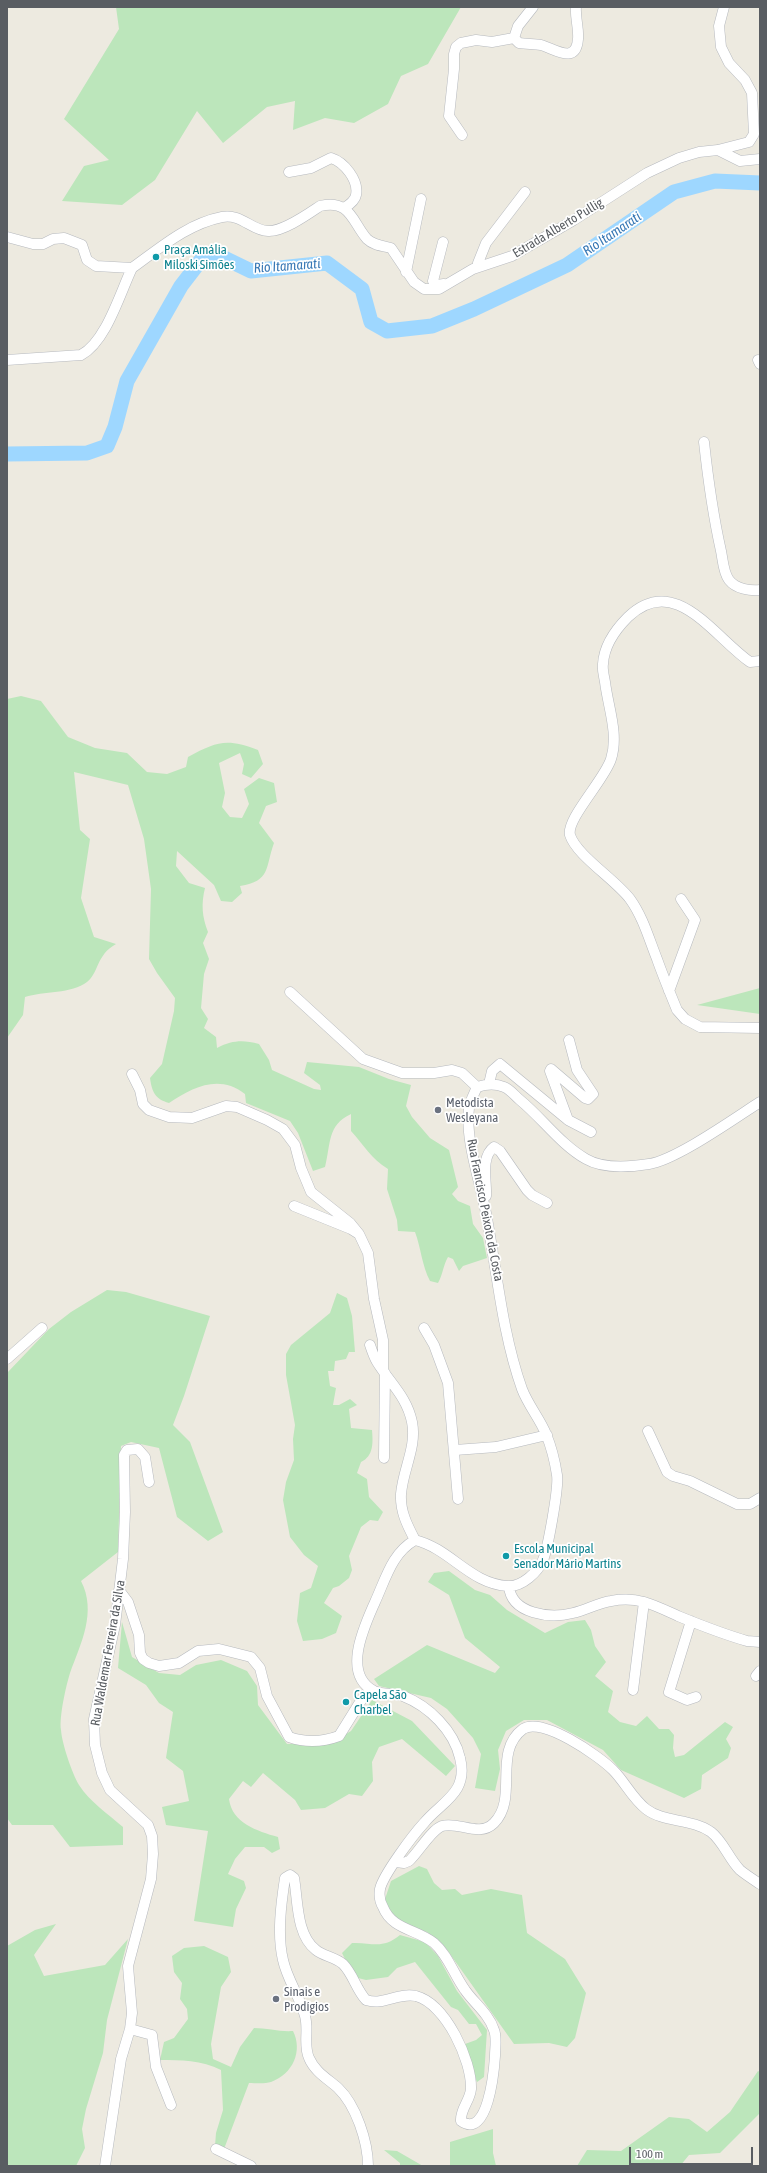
<!DOCTYPE html>
<html>
<head>
<meta charset="utf-8">
<style>
	body { margin:0 }
	#map { position:relative; width:767px; height:2173px; overflow:hidden; background:#edeae0; font-family:"Asap Condensed",sans-serif }
	canvas { display:block }
	.frame { position:absolute; inset:0; border:8px solid #595d62; pointer-events:none }
	.scale { position:absolute; left:629px; top:2147px; width:124px; height:18px; box-sizing:border-box; border:2px solid #595d62; border-top:0; padding-left:5px; font-size:12px; line-height:14px; white-space:nowrap; color:#595d62; -webkit-text-stroke:3px #fff; paint-order:stroke }
</style>
</head>
<body>
<div id="map">
<canvas width="767" height="2173"></canvas>
<div class="frame"></div>
<div class="scale">100 m</div>
</div>
<script>
const context = document.querySelector('canvas').getContext('2d');
context.lineJoin = 'round';
function fillPath(path, color) { context.fillStyle = color; context.fill(path, 'evenodd'); }
function strokePath(path, color, width, dash) { context.strokeStyle = color; context.lineWidth = width; context.lineCap = dash ? 'butt' : 'round'; context.setLineDash(dash || []); context.stroke(path); }
function write(font, color, halo, rows, align = 'center') {
  context.font = font + ' "Asap Condensed",sans-serif'; context.lineWidth = 3.5; context.setLineDash([]); context.textBaseline = 'middle'; context.strokeStyle = halo; context.fillStyle = color; for (const [text, x, y, turn = 0] of rows) {
    context.save(); context.translate(x, y); context.rotate((+turn || 0) * Math.PI / 180); context.textAlign = isNaN(turn) ? turn : align; if (halo) context.strokeText(text, 0, 0); context.fillText(text, 0, 0); context.restore();
  }
}
fillPath(new Path2D(`
	M 116,7 L 461,7 L 428,64 L 401,76 L 388,104 L 354,123 L 325,118 L 293,130 L 295,101 L 267,107 L 223,143 L 197,111 L 155,180 L 122,205 L 62,201 L 84,166 L 109,160 L 64,119 L 119,29 Z
	M 21,696 L 41,701 L 68,737 L 95,748 L 127,753 L 147,772 L 167,774 L 186,767 L 188,757 C 217,741 227,738 258,750 L 263,764 L 251,778 L 242,774 L 244,764 L 240,753 L 219,763 L 225,793 L 222,807 L 230,817 L 242,818 L 249,804 L 244,789 L 259,778 L 274,783 L 277,802 L 266,806 L 259,823 L 274,843 C 265,868 271,881 240,886 L 242,893 L 232,902 L 221,901 L 214,885 L 177,851 L 176,866 L 189,883 L 205,888 C 201,904 202,917 208,932 L 203,943 L 209,959 L 204,974 L 201,1008 L 208,1019 L 204,1028 L 216,1037 L 217,1048 C 233,1040 243,1040 259,1044 L 269,1060 L 272,1070 L 314,1089 L 321,1090 L 320,1085 L 304,1073 L 307,1062 L 359,1067 L 389,1079 L 411,1085 L 406,1106 L 412,1117 L 430,1138 L 449,1150 L 458,1187 L 452,1194 L 458,1201 L 470,1206 L 473,1224 L 483,1238 L 487,1258 L 463,1266 L 459,1271 L 453,1259 L 448,1257 C 443,1266 443,1274 438,1283 L 430,1281 C 422,1266 421,1248 415,1232 L 398,1231 L 397,1220 L 387,1189 L 388,1169 C 371,1159 364,1145 351,1131 L 351,1114 C 327,1125 331,1144 325,1167 L 313,1171 L 298,1133 L 290,1121 L 246,1103 L 245,1094 C 219,1074 193,1087 169,1103 C 155,1099 152,1092 150,1078 L 162,1064 L 174,1011 L 175,998 L 157,973 L 149,959 L 151,889 L 144,839 L 128,785 L 74,772 L 80,830 L 90,839 L 81,898 L 94,937 L 116,944 C 96,955 99,973 87,982 C 72,994 43,991 25,997 L 23,1015 L 7,1038 L 7,699 Z
	M 760,988 L 760,1014 L 697,1005 Z
	M 107,1290 L 126,1292 L 210,1316 L 184,1396 L 173,1425 L 190,1442 L 223,1532 L 208,1541 L 177,1517 L 159,1448 L 131,1442 L 121,1446 L 118,1552 L 81,1581 C 97,1612 81,1643 70,1673 C 66,1686 59,1717 61,1730 C 62,1744 72,1773 79,1785 C 90,1802 108,1814 123,1827 L 123,1845 L 70,1847 L 53,1825 L 12,1825 L 7,1818 L 7,1373 L 49,1329 L 71,1312 Z
	M 337,1293 L 347,1298 L 352,1316 L 355,1352 L 349,1352 L 346,1359 L 335,1361 L 334,1371 L 328,1371 L 330,1386 L 336,1388 L 333,1405 L 339,1405 L 350,1399 L 357,1405 L 349,1409 L 351,1428 L 372,1430 C 373,1442 374,1456 361,1462 L 357,1473 L 367,1479 L 369,1497 L 383,1512 L 378,1521 L 370,1520 L 361,1527 L 349,1556 L 352,1570 L 349,1578 L 339,1586 L 333,1588 L 324,1603 L 342,1616 L 336,1633 L 322,1639 L 303,1641 L 297,1621 L 300,1593 L 311,1588 L 318,1566 L 304,1555 L 290,1537 L 283,1500 L 286,1482 L 294,1460 L 293,1439 L 295,1425 L 286,1375 L 286,1354 L 291,1345 L 330,1313 Z
	M 449,1571 L 475,1590 L 490,1595 L 507,1610 L 545,1633 L 568,1622 L 585,1620 L 591,1630 L 595,1646 L 606,1662 L 595,1676 L 613,1691 L 608,1712 L 620,1722 L 636,1726 L 647,1716 L 659,1729 L 669,1729 L 674,1735 L 673,1748 L 675,1757 L 684,1755 L 725,1722 L 733,1727 L 726,1739 L 731,1748 L 728,1758 L 702,1775 L 701,1789 L 684,1798 L 621,1770 L 603,1750 L 547,1720 L 524,1720 L 506,1731 L 498,1750 L 500,1769 L 495,1791 L 475,1788 L 481,1754 L 473,1738 L 447,1709 L 431,1698 L 379,1686 L 374,1679 L 427,1645 L 495,1673 L 500,1667 L 465,1638 L 449,1595 L 428,1582 L 434,1573 Z
	M 122,1622 L 132,1657 L 159,1673 L 180,1675 L 196,1665 L 221,1660 L 247,1671 L 257,1686 L 258,1705 L 287,1744 L 331,1743 L 351,1731 L 372,1700 L 412,1721 L 455,1766 L 446,1776 L 402,1739 L 379,1747 L 372,1762 L 373,1781 L 362,1796 L 349,1794 L 325,1808 L 301,1810 L 295,1800 L 263,1773 L 251,1787 L 243,1781 L 229,1799 C 232,1823 257,1831 278,1837 L 280,1849 L 272,1853 L 264,1847 L 245,1847 L 235,1859 L 228,1874 L 244,1881 L 246,1888 L 236,1909 L 233,1927 L 194,1921 L 208,1831 L 166,1825 L 162,1807 L 189,1801 L 183,1771 L 166,1758 L 173,1712 L 159,1703 L 146,1685 L 118,1668 Z
	M 419,1866 L 427,1869 L 434,1883 L 442,1890 L 455,1889 L 462,1895 L 491,1889 L 522,1895 L 527,1933 L 565,1959 L 586,1993 L 575,2038 L 567,2047 L 549,2043 L 514,2044 L 445,1947 L 427,1932 L 414,1929 L 391,1915 L 385,1899 L 391,1881 Z
	M 56,1924 L 34,1955 L 44,1976 L 105,1965 L 128,1939 L 107,2020 L 103,2053 L 86,2109 L 82,2129 L 85,2148 L 76,2166 L 7,2166 L 7,1946 L 35,1930 Z
	M 400,1935 L 425,1942 L 438,1956 L 457,1991 L 487,2030 L 484,2077 L 477,2082 L 474,2075 L 465,2044 L 476,2040 L 482,2035 L 476,2024 L 469,2024 L 458,2010 L 451,2007 L 415,1962 L 397,1968 L 388,1977 L 366,1980 L 354,1977 L 342,1953 L 352,1943 C 372,1942 382,1950 400,1935 Z
	M 204,1946 L 228,1957 L 231,1972 L 221,1987 L 211,2044 L 213,2059 L 231,2067 L 240,2047 L 254,2028 C 267,2028 280,2032 293,2031 C 303,2051 293,2074 271,2082 C 265,2084 255,2083 249,2083 L 224,2149 L 215,2146 L 216,2133 L 223,2110 L 221,2070 C 202,2060 180,2060 160,2060 L 164,2042 L 174,2038 L 188,2019 L 187,2009 L 180,1999 L 182,1983 L 174,1972 L 172,1956 L 184,1948 Z
	M 758,2071 L 760,2072 L 760,2113 L 720,2153 L 689,2155 L 680,2166 L 577,2166 L 587,2150 L 621,2151 L 669,2117 L 689,2119 L 707,2132 L 730,2112 Z
	M 493,2129 L 493,2153 L 496,2166 L 450,2166 L 450,2142 Z
	M 384,2150 L 397,2151 L 423,2166 L 400,2166 L 400,2163 Z`), '#bce6bb');
strokePath(new Path2D(`
	M 7,454 L 87,453 L 107,446 L 115,427 L 127,381 L 181,286 L 201,260 L 220,256 L 251,271 L 327,263 L 362,289 L 371,322 L 387,331 L 432,326 L 474,309 L 567,265 L 674,192 L 715,181 L 760,183`), '#9ed7ff', 15);
const minor = new Path2D(`
	M 533,7 L 518,26 L 514,38 L 519,43 C 527,44 535,44 541,45 C 555,49 576,65 578,39 C 579,28 575,18 576,7
	M 462,135 L 449,116 L 454,69 L 454,54 L 456,47 L 461,43 L 476,40 L 492,42 L 514,38
	M 718,150 L 740,161 L 760,159
	M 289,172 L 311,168 L 331,158 C 344,162 359,180 356,195 C 355,201 349,205 344,208
	M 7,237 L 33,244 L 43,244 L 53,239 L 64,238 L 82,245 L 87,260 L 96,266 L 132,268
	M 443,242 L 433,281 L 437,285 L 444,284
	M 478,263 L 486,243 L 525,192
	M 132,268 C 160,248 187,224 222,217 C 241,213 252,231 268,231 C 283,232 308,214 320,206 C 351,199 352,222 367,239 C 373,245 383,246 391,248 L 414,282 L 424,289 L 439,289 L 473,269 L 512,256 L 574,220 L 647,173 L 679,158 L 699,152 L 718,150 L 749,142 L 754,134 L 752,93 L 745,80 L 729,63 L 721,47 L 719,26 L 724,7
	M 406,272 L 421,199
	M 7,360 L 81,355 C 106,342 120,293 132,268
	M 758,360 L 760,364
	M 704,442 C 708,479 713,515 721,551 C 723,560 723,572 729,580 C 736,589 750,591 760,590
	M 760,661 L 750,662 C 713,636 675,572 628,617 C 616,629 604,646 603,664 C 602,669 604,676 605,682 C 608,707 619,734 611,759 C 605,779 566,819 570,835 C 576,855 616,880 630,899 C 643,917 649,939 657,959 C 663,976 670,993 677,1010 L 685,1019 L 700,1027 L 760,1028
	M 669,991 L 695,920 L 681,899
	M 290,992 L 363,1059 L 402,1073 L 434,1073 L 452,1070 L 462,1073 L 477,1087
	M 132,1074 L 140,1090 L 143,1104 L 149,1110 L 169,1117 L 192,1118 L 226,1106 L 237,1107 L 267,1120 L 283,1129 L 295,1145 L 301,1168 L 311,1192 L 350,1223 L 359,1234
	M 489,1084 L 492,1071 L 500,1064 L 568,1120 L 591,1132
	M 568,1120 L 550,1071 L 551,1069 L 585,1098 L 588,1099 L 593,1094 L 577,1070 L 569,1040
	M 486,1196 C 487,1182 480,1157 494,1147 L 500,1151 L 527,1190 L 532,1195 L 547,1203
	M 294,1206 L 351,1229 L 359,1234 L 368,1253 L 374,1299 L 383,1340 L 383,1369
	M 424,1328 L 434,1345 L 448,1383 L 458,1499
	M 370,1345 C 372,1351 374,1357 377,1362 C 390,1383 407,1397 412,1422 C 417,1447 403,1469 401,1494 C 400,1511 407,1525 415,1540
	M 7,1359 L 42,1328
	M 648,1431 L 667,1472 L 673,1476 L 690,1481 L 737,1504 L 750,1504 L 760,1498
	M 455,1450 L 496,1447 L 547,1435
	M 384,1458 L 385,1373
	M 509,1586 C 511,1614 550,1619 573,1613 C 586,1610 598,1603 611,1601 C 622,1599 633,1599 644,1602 C 655,1605 667,1611 678,1616 C 700,1625 723,1634 747,1641 L 760,1642
	M 119,1590 L 128,1602 L 139,1635 L 140,1653 L 143,1659 L 149,1663 L 159,1666 L 179,1663 L 198,1651 L 219,1649 L 251,1657 L 260,1668 L 267,1696 L 289,1737 C 306,1743 323,1742 339,1736 L 362,1699 L 372,1690
	M 691,1621 L 669,1692 L 687,1700 L 696,1697
	M 756,1676 L 760,1671
	M 633,1690 L 644,1602
	M 396,1862 L 404,1863 L 409,1861 C 418,1853 431,1830 442,1826 C 459,1821 479,1838 494,1823 C 519,1798 492,1752 523,1729 C 542,1716 599,1756 613,1770 C 625,1782 632,1798 646,1809 C 664,1823 691,1818 711,1832 C 723,1841 729,1859 740,1870 C 746,1875 754,1880 760,1884
	M 130,2029 L 152,2035 L 156,2067 L 171,2105
	M 216,2149 L 251,2166
	M 105,2166 L 121,2059 L 130,2029 L 132,2013 L 128,1966 L 151,1879 L 153,1854 L 152,1836 L 148,1825 L 110,1790 L 102,1773 L 95,1745 L 94,1719 L 115,1625 L 123,1559 L 125,1512 L 124,1455 L 127,1450 L 138,1449 L 145,1457 L 149,1482
	M 368,2166 C 368,2142 356,2105 338,2088 C 328,2079 315,2072 309,2058 C 303,2045 309,2030 305,2016 C 300,1997 287,1979 283,1960 C 277,1935 281,1904 285,1878 L 290,1875 L 294,1878 C 298,1900 296,1935 316,1950 C 323,1956 335,1957 343,1964 C 353,1974 356,1989 366,2000 C 384,2006 398,1992 416,1996 C 446,2004 472,2061 471,2089 C 470,2101 460,2109 461,2121 C 488,2140 494,2071 495,2056 C 495,2048 497,2037 494,2030 C 489,2014 474,2003 465,1990 C 454,1975 448,1955 434,1943 C 417,1929 392,1930 383,1907 C 380,1902 379,1895 380,1889 C 383,1875 413,1835 424,1823 C 441,1802 469,1793 460,1758 C 454,1731 429,1706 403,1696 C 394,1693 383,1695 374,1691 C 341,1674 365,1625 375,1602 C 386,1578 392,1553 415,1540 C 451,1549 470,1584 508,1586 C 522,1587 538,1572 543,1560 C 548,1548 559,1487 557,1475 C 555,1462 551,1446 546,1434 C 540,1419 528,1405 522,1389 C 502,1333 497,1271 486,1213 C 480,1181 465,1140 469,1108 C 470,1101 474,1094 477,1087 C 486,1084 495,1083 504,1087 C 510,1089 515,1096 520,1100 C 542,1118 561,1145 586,1159 C 603,1169 630,1167 649,1164 C 676,1160 735,1118 760,1102`);
strokePath(minor, '#b6b9be', 11);
strokePath(minor, '#fff', 10);
for (const [x, y, r, color] of [
	[156,257,4,"#0f9aa8"],
	[438,1110,4,"#6b7280"],
	[506,1556,4,"#0f9aa8"],
	[346,1702,4,"#0f9aa8"],
	[276,1999,4,"#6b7280"]
]) { const dot = new Path2D(); dot.arc(x, y, r, 0, 2 * Math.PI); context.fillStyle = color; context.fill(dot); strokePath(dot, '#fff', 1.5); }
write('13px', '#595d62', '#fff', [
	["Estrada Alberto Pullig",558,228,-31],
	["Rua Francisco Peixoto da Costa",485,1210,79],
	["Rua Waldemar Ferreira da Silva",108,1653,-80]
]);
write('13px', '#0d838f', '#fff', [
	["Praça Amália",164,250],
	["Miloski Simões",164,265],
	["Escola Municipal",514,1549],
	["Senador Mário Martins",514,1564],
	["Capela São",354,1695],
	["Charbel",354,1710]
], 'left');
write('13px', '#5b616d', '#fff', [
	["Metodista",446,1103],
	["Wesleyana",446,1118],
	["Sinais e",284,1992],
	["Prodígios",284,2007]
], 'left');
write('italic 14px', '#3878b5', '#fff', [
	["Rio Itamarati",612,234,-34],
	["Rio Itamarati",287,266,-4]
]);
</script>
</body>
</html>
